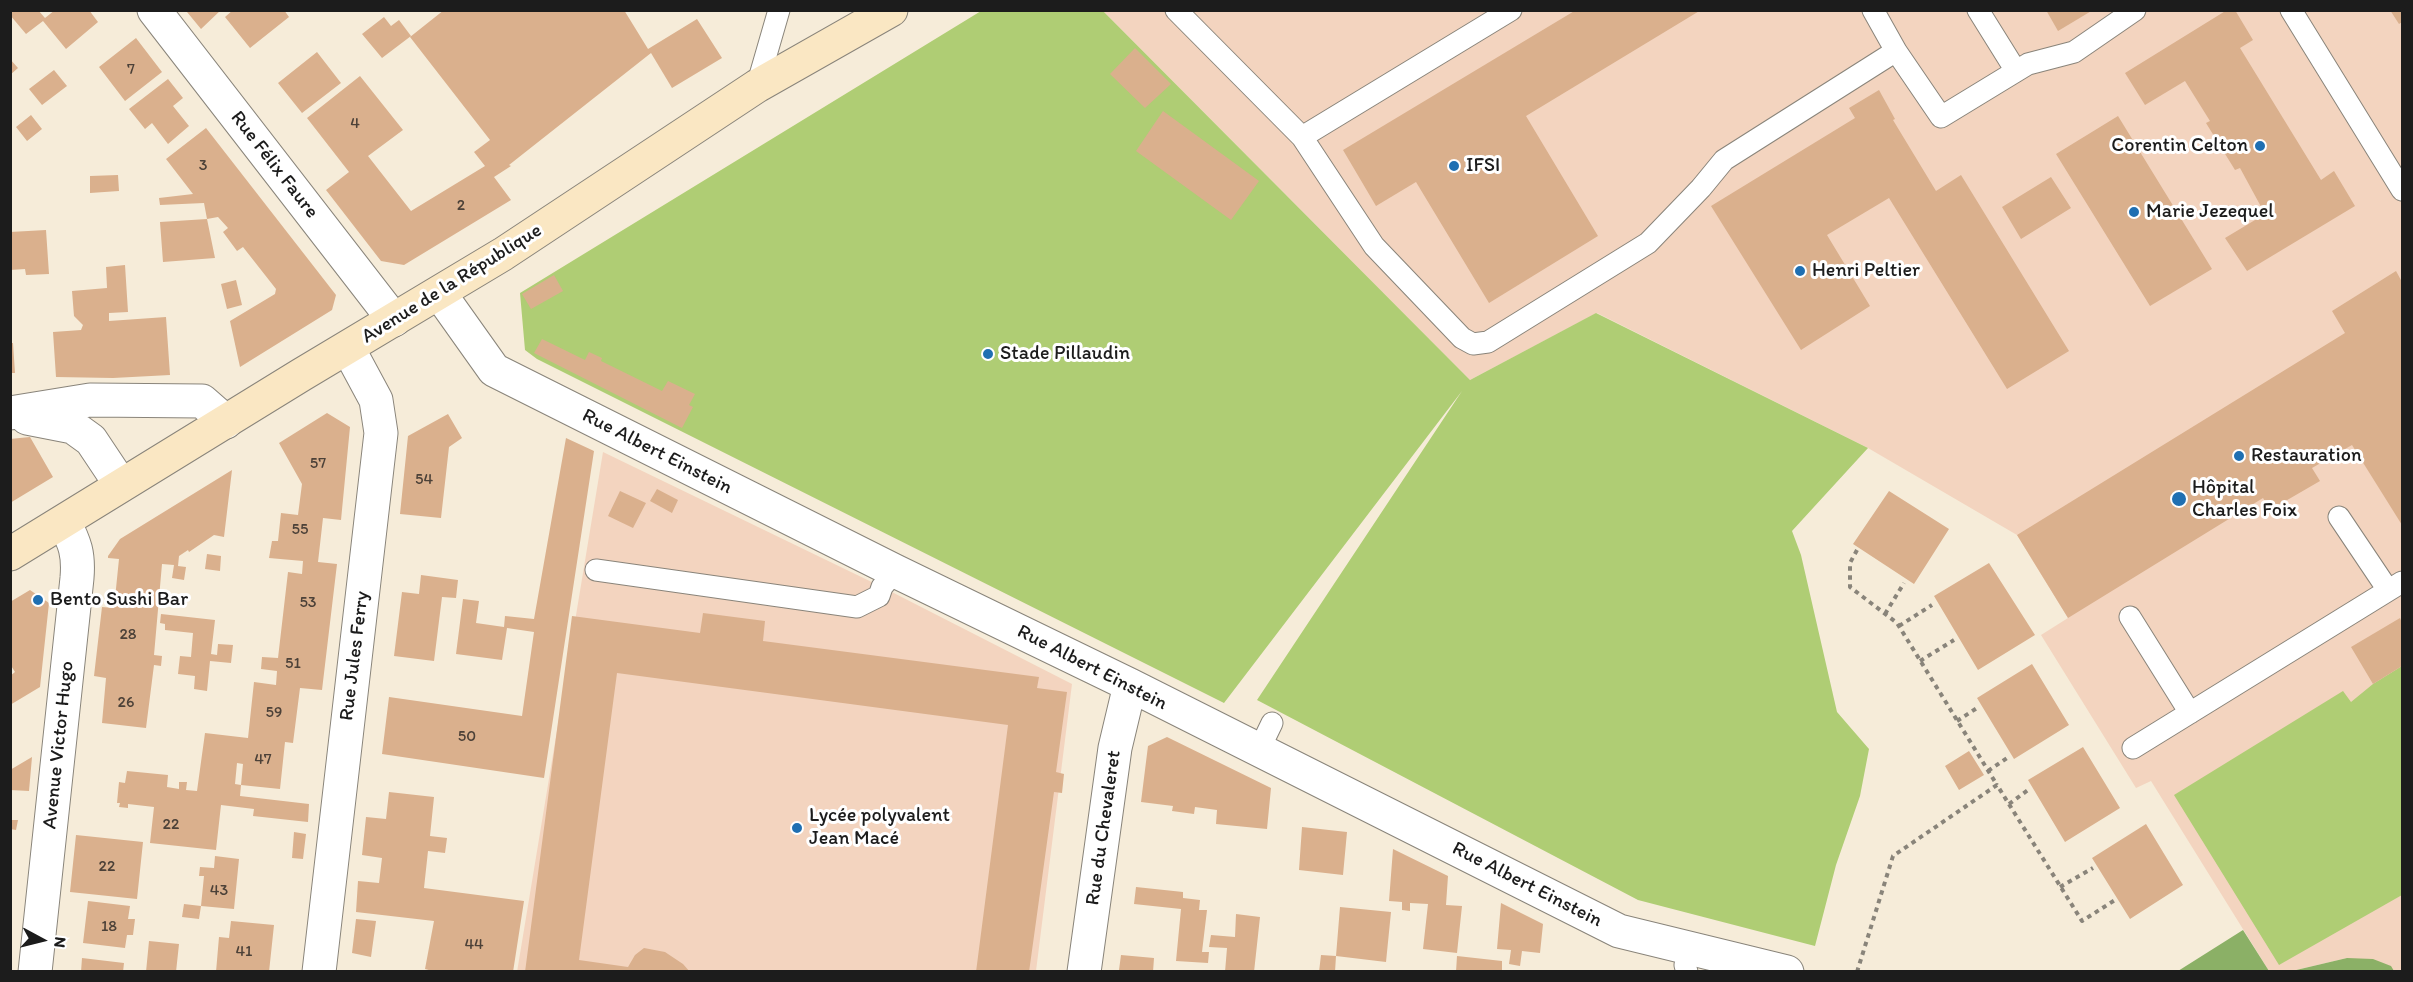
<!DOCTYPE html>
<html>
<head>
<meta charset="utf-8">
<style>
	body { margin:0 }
	#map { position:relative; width:2413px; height:982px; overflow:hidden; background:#f6ecd9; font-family:Itim,sans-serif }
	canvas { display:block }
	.frame { position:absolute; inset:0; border:12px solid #1c1c1c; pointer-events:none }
	.north { position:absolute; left:12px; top:910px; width:60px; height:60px; -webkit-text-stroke:4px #fff; paint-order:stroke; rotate:97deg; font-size:16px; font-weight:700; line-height:24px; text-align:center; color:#1c1c1c }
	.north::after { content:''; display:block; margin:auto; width:21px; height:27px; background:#1c1c1c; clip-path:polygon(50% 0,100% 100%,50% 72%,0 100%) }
</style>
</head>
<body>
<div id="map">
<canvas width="2413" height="982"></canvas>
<div class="frame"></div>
<div class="north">N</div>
</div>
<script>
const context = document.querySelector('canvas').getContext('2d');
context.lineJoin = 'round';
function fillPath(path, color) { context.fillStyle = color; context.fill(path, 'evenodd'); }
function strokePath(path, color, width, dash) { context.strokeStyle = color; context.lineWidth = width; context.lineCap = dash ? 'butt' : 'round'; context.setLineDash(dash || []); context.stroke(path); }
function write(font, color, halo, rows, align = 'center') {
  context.font = font + ' Itim,sans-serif'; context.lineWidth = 6; context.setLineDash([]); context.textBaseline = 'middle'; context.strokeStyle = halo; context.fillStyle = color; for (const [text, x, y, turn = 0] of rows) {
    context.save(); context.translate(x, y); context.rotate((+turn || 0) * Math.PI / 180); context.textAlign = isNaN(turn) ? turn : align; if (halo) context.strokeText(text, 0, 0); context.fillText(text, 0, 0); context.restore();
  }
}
fillPath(new Path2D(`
	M 1103,11 L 2402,11 L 2402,971 L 2356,971 L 2347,958 L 2292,971 L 2269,971 L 2151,781 L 2136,788 L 2041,635 L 2068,618 L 2017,535 L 1868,448 L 1597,313 L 1470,380 Z
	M 603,452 L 882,587 L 1072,684 L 1036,971 L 517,972 Z`), '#f3d4bf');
fillPath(new Path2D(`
	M 981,11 L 1103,11 L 1470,380 L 1596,313 L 1868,448 L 1792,531 L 1801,555 L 1837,712 L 1869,749 L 1860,796 L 1836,865 L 1815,946 L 1638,900 L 1257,700 L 1462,391 L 1224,703 L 537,359 L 525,350 L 520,293 Z
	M 2402,666 L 2402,895 L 2279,965 L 2174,795 L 2343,691 L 2351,702 L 2373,684 Z`), '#afcd74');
fillPath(new Path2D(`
	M 2243,930 L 2269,971 L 2178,971 Z
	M 2347,958 L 2373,959 L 2391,966 L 2394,971 L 2292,971 Z`), '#8bb066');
fillPath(new Path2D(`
	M 10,10 L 38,10 L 45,18 L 55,10 L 89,10 L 98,22 L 66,49 L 43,21 L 26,34 L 10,15 Z
	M 190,10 L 221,10 L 201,29 L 187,12 Z
	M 233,10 L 284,10 L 289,17 L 250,48 L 225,17 Z
	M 444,10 L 624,10 L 648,49 L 697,19 L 722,58 L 672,88 L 651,53 L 509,165 L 511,166 L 494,177 L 511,200 L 404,265 L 381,261 L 326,190 L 349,172 L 307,118 L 360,76 L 403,130 L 368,156 L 411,211 L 485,166 L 474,152 L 490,140 L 410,37 Z
	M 1576,10 L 1701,10 L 1526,116 L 1598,236 L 1489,303 L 1416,182 L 1376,206 L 1343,150 Z
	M 2046,10 L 2093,10 L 2058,31 Z
	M 2227,10 L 2235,10 L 2253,40 L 2240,48 L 2321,180 L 2334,171 L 2355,206 L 2247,271 L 2225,238 L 2265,214 L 2240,168 L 2235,170 L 2206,123 L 2210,121 L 2185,81 L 2145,105 L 2125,73 Z
	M 2390,10 L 2402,10 L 2402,22 L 2399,24 Z
	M 384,17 L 391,26 L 399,20 L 411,36 L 382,58 L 362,34 Z
	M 136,38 L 162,72 L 125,101 L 99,67 Z
	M 1135,48 L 1171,84 L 1145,108 L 1110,74 Z
	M 317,52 L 341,83 L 302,113 L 278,83 Z
	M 10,59 L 18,68 L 10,75 Z
	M 54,70 L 67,86 L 42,105 L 29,89 Z
	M 168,79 L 183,98 L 173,106 L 189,126 L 168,144 L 152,123 L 145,129 L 129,109 Z
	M 1879,90 L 1895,119 L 1893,120 L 1936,191 L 1961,175 L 2069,351 L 2007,389 L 1889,198 L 1827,235 L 1870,306 L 1801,350 L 1711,206 L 1855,118 L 1849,108 Z
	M 1163,111 L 1259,181 L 1231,220 L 1136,151 Z
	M 31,115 L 42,129 L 27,141 L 16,127 Z
	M 2118,116 L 2212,269 L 2150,306 L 2056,154 Z
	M 206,128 L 336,295 L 332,310 L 240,367 L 230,321 L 275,294 L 276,289 L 243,247 L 237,251 L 223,232 L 228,228 L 218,217 L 207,219 L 215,258 L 163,262 L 160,222 L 207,219 L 204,203 L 160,205 L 159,198 L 193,194 L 166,159 Z
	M 118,175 L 119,191 L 90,193 L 90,176 Z
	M 2051,177 L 2071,208 L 2021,239 L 2002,207 Z
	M 46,230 L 49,274 L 26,275 L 25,269 L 10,270 L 10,232 Z
	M 125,265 L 128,312 L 109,313 L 109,321 L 166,317 L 170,375 L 113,378 L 56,377 L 53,332 L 81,330 L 83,325 L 74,316 L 72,291 L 107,288 L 106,267 Z
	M 2396,271 L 2402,282 L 2402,525 L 2352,445 L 2312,468 L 2320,481 L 2270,510 L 2263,498 L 2068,618 L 2017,535 L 2345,333 L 2332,311 Z
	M 554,275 L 563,291 L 531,309 L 522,294 Z
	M 236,280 L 242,305 L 227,309 L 221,284 Z
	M 542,339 L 585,360 L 589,352 L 602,358 L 601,361 L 662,391 L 668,381 L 695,394 L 689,405 L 693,407 L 682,428 L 534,353 Z
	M 10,343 L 13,343 L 15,373 L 10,373 Z
	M 327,413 L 350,427 L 341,520 L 323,518 L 318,562 L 337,564 L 322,690 L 300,688 L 293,743 L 285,742 L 280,789 L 241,785 L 240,796 L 309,804 L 308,822 L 253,816 L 254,809 L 221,805 L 216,850 L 150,843 L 154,807 L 128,804 L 128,808 L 119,807 L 120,803 L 117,803 L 119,782 L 125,783 L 127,771 L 168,775 L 167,787 L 179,789 L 179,782 L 187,782 L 186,790 L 197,791 L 205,733 L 248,738 L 254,682 L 276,685 L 277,671 L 261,669 L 262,657 L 278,658 L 288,572 L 302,574 L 303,561 L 269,558 L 272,541 L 278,541 L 281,513 L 298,515 L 302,484 L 279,443 ZM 237,763 L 243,764 L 241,785 L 235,784 Z
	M 448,414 L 462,438 L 449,447 L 441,518 L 400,514 L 408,436 Z
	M 30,437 L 53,477 L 10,503 L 10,439 Z
	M 566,438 L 594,451 L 544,778 L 382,754 L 389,697 L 522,716 L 534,632 L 507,628 L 502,660 L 456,654 L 463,599 L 479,601 L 476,623 L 504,627 L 505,616 L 534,619 Z
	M 232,470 L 224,537 L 214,535 L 189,552 L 188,550 L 179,556 L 178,566 L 186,567 L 184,580 L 172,578 L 174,565 L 162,564 L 154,655 L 162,656 L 161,666 L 154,665 L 146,728 L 102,723 L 106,678 L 94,676 L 102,607 L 114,608 L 119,559 L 108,558 L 108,556 L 120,539 Z
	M 657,489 L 678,500 L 672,513 L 650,501 Z
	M 620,491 L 646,503 L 633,528 L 608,516 Z
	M 1889,491 L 1949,529 L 1914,584 L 1853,544 Z
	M 207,554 L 221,556 L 220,571 L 205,569 Z
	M 1989,563 L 2035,635 L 1978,670 L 1934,596 Z
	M 421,575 L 458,580 L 456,598 L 442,597 L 434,661 L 394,656 L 402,592 L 419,594 Z
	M 30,590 L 49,603 L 40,687 L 10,705 L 10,676 L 15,672 L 10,664 L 10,602 Z
	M 703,613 L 765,621 L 763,641 L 1039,677 L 1037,688 L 1067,692 L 1056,772 L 1064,774 L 1062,793 L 1054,792 L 1029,972 L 976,972 L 1008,725 L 617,673 L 579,960 L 628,967 L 635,955 L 644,948 L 665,952 L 683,964 L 690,972 L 525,972 L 572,616 L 700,633 Z
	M 161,614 L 215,620 L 211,654 L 217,655 L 218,644 L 233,645 L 231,663 L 210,661 L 207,691 L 194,689 L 195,676 L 178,674 L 180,656 L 191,657 L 193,633 L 165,630 L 165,624 L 160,623 Z
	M 2400,618 L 2402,623 L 2402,666 L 2373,684 L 2351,647 Z
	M 2032,664 L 2069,725 L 2014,759 L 1977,698 Z
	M 1167,737 L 1271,788 L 1267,829 L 1216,824 L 1217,810 L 1195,807 L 1194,814 L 1172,811 L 1173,806 L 1141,802 L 1148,746 Z
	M 2083,747 L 2120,808 L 2065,842 L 2028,780 Z
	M 1969,751 L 1984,775 L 1959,790 L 1945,766 Z
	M 32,757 L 29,791 L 10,790 L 10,770 Z
	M 389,792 L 434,797 L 430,836 L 447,838 L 445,853 L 428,851 L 424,888 L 524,901 L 513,972 L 436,972 L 425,969 L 434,921 L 356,912 L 358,881 L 379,883 L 382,858 L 362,855 L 366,817 L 386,819 Z
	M 10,820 L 18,820 L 16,830 L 10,829 Z
	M 2146,824 L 2183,885 L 2130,919 L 2092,858 Z
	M 1302,827 L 1347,832 L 1343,875 L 1299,870 Z
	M 294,832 L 306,834 L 303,859 L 292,858 Z
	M 76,835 L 143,842 L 137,899 L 70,892 Z
	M 1393,849 L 1448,876 L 1446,905 L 1462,906 L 1457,953 L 1423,949 L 1428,904 L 1410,903 L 1410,911 L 1402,910 L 1402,902 L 1389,901 Z
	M 215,856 L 239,859 L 234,909 L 201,906 L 204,876 L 199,876 L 200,867 L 214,868 Z
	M 1136,887 L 1183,892 L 1183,898 L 1200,900 L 1199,910 L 1207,910 L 1202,952 L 1209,952 L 1208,963 L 1176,961 L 1181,909 L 1134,904 Z
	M 88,901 L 130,906 L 128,919 L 135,919 L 133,935 L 127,935 L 125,948 L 83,943 Z
	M 1501,903 L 1543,924 L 1540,953 L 1522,951 L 1520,966 L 1509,964 L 1511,950 L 1497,949 Z
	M 184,904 L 201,906 L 199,919 L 182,917 Z
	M 1340,907 L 1391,912 L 1386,962 L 1336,956 Z
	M 1236,914 L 1260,917 L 1254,972 L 1225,972 L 1227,948 L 1209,947 L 1211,935 L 1235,937 Z
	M 356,919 L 376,921 L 371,957 L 352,953 Z
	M 231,921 L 274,925 L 269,972 L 216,972 L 219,937 L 229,938 Z
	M 149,941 L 179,944 L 176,972 L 146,972 Z
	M 1121,955 L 1154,958 L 1153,972 L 1119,970 Z
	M 1321,955 L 1336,956 L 1335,972 L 1319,972 Z
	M 1457,956 L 1502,961 L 1502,972 L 1456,972 Z
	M 82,958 L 124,963 L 123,972 L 81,972 Z`), '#dab08d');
const lane = new Path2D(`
	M 1176,10 L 1302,137 L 1374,246 L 1462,338 L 1473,344 L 1488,342 L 1648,243 L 1701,188 L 1724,160 L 1896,51 L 1941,117 L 2028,64 L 2074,52 L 2135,10
	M 1873,10 L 1896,51
	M 1978,10 L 2016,71
	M 2291,10 L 2402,190
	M 757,86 L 779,10
	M 1302,137 L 1511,10
	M 2339,517 L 2388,590
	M 596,570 L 857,607 L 879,596 L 882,587 L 895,571
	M 2130,617 L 2190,713
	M 2133,748 L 2402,582
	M 1259,750 L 1272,723
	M 1687,972 L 1685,965 L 1690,948`);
const street = new Path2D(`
	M 154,10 L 394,320
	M 440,294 L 494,370 L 895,571 L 1130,685 L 1619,931 L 1787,972
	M 10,413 L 90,400 L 202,401 L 226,422
	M 27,418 L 73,427 L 91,440 L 121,485
	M 35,972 L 77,578 C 79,554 75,543 64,522
	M 319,972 L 381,433 L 376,400 L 348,348
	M 1084,972 L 1115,748 L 1130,685`);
const secondary = new Path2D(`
	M 10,554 L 301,375 L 503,254 L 757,86 L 891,10`);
strokePath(lane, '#89847a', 23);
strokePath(street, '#89847a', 35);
strokePath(secondary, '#89847a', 35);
strokePath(new Path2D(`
	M 1857,550 L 1850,563 L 1850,587 L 1897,623 L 1997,785
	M 1885,614 L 1904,583
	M 1899,626 L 1932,605
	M 1920,661 L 1954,640
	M 1957,721 L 1977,708
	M 1988,771 L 2007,758
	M 2009,804 L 2028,790
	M 2060,887 L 2093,868
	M 1857,972 L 1893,856 L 1997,785 L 2082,921 L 2115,900`), '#89847a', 4, [4.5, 4.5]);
strokePath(lane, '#fff', 21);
strokePath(street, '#fff', 33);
strokePath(secondary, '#fae7c3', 33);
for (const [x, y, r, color] of [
	[2260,146,6,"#1f6fb2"],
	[1454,166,6,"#1f6fb2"],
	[2134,212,6,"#1f6fb2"],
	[1800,271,6,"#1f6fb2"],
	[988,354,6,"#1f6fb2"],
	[2239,456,6,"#1f6fb2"],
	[2179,499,8,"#1f6fb2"],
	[38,600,6,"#1f6fb2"],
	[797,828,6,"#1f6fb2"]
]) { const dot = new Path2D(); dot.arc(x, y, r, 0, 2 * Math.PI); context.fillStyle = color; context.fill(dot); strokePath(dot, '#fff', 2); }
write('16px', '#4c4138', null, [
	["7",131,70],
	["4",355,124],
	["3",203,166],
	["2",461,206],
	["57",318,464],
	["54",424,480],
	["55",300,530],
	["53",308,603],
	["28",128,635],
	["51",293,664],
	["26",126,703],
	["59",274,713],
	["50",467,737],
	["47",263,760],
	["22",171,825],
	["22",107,867],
	["43",219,891],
	["18",109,927],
	["44",474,945],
	["41",244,952]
]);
write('20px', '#1c1c1c', '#fff', [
	["Corentin Celton",2248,146,"right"],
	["IFSI",1466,166],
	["Marie Jezequel",2146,212],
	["Henri Peltier",1812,271],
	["Stade Pillaudin",1000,354],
	["Restauration",2251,456],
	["Hôpital",2192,488],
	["Charles Foix",2192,511],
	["Bento Sushi Bar",50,600],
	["Lycée polyvalent",809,816],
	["Jean Macé",809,839]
], 'left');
write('20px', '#1c1c1c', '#fff', [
	["Rue Félix Faure",274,165,52],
	["Avenue de la République",452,284,-32],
	["Rue Albert Einstein",657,452,27],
	["Rue Jules Ferry",355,656,-83],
	["Rue Albert Einstein",1092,668,27],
	["Avenue Victor Hugo",59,745,-84],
	["Rue du Chevaleret",1104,828,-82],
	["Rue Albert Einstein",1527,885,27]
]);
</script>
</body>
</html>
